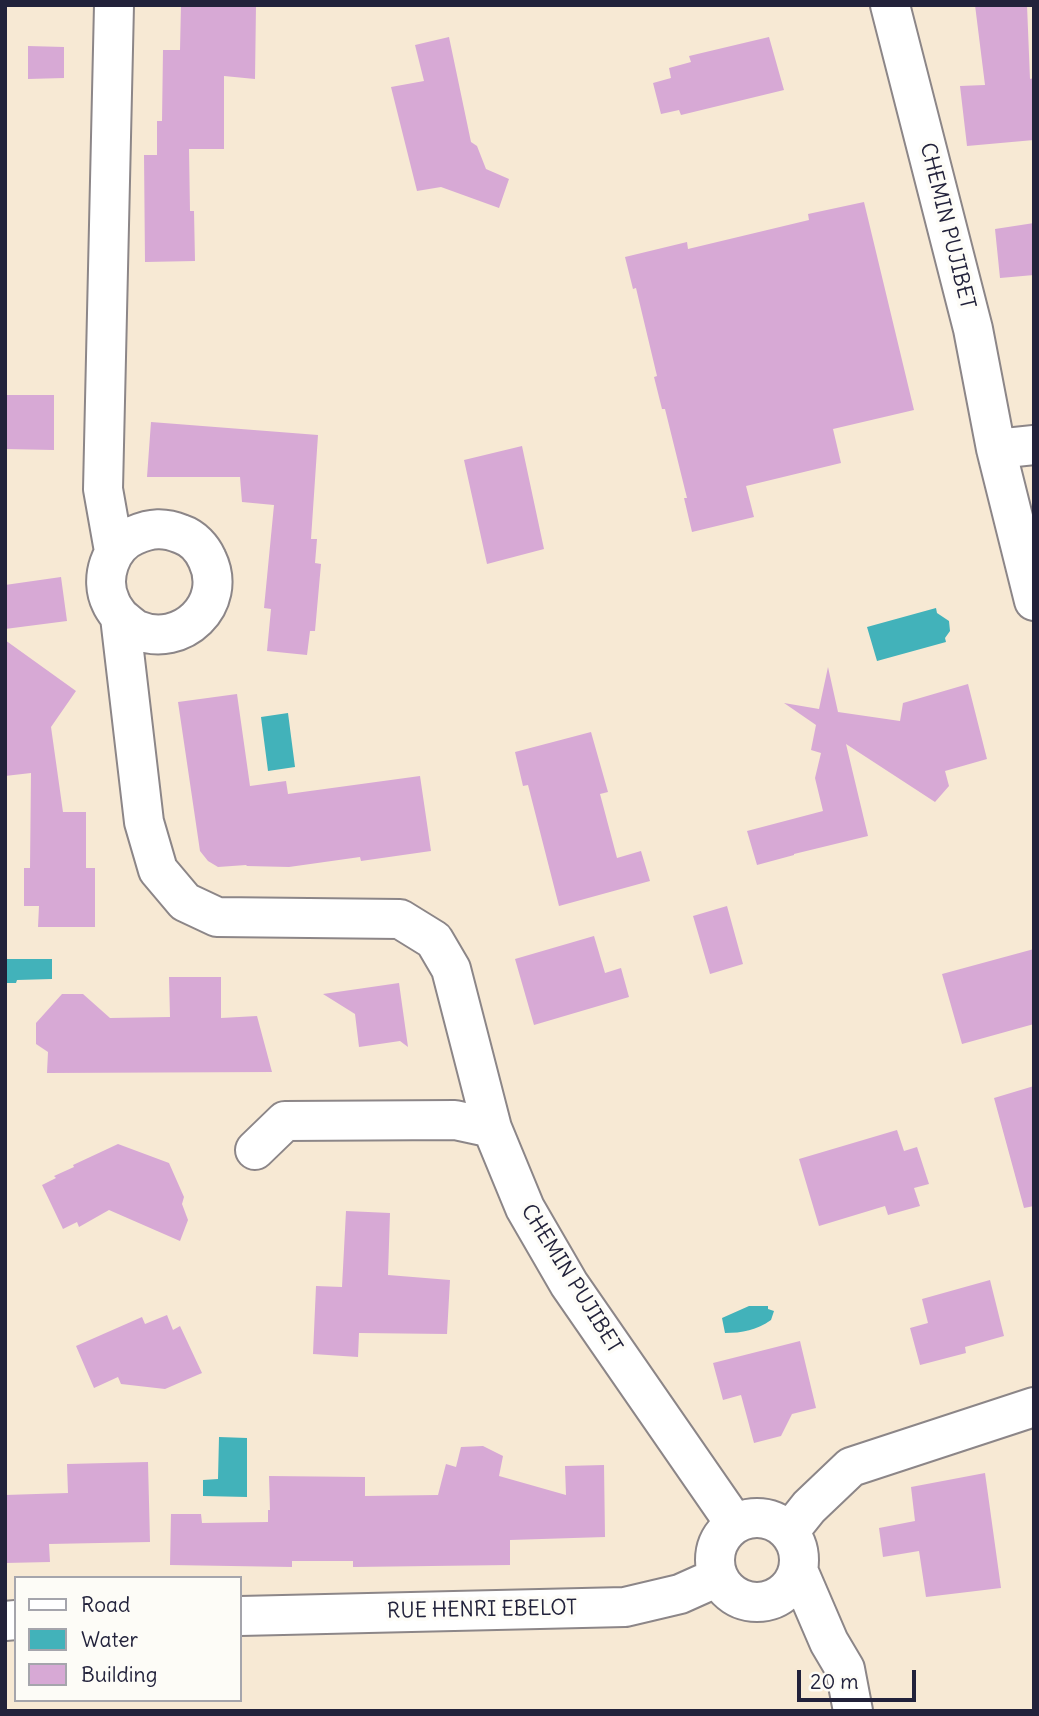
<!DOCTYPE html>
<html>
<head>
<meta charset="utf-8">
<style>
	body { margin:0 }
	#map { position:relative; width:1039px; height:1716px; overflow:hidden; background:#f7e9d4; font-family:Delius,sans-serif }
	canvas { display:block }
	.frame { position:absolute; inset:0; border:7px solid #22223b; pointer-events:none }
	.legend { position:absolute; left:14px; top:1576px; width:228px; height:126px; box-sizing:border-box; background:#fdfcf7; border:2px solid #a5a5ac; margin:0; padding:9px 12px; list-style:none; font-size:21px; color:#22223b }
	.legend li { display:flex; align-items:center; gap:14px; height:35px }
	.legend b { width:35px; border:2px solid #a5a5ac }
	.scale { position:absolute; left:797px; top:1670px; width:119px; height:32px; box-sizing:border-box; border:4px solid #22223b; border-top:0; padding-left:9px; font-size:21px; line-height:24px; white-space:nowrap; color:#22223b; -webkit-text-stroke:5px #fdfcf7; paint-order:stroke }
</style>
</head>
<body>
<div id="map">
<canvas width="1039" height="1716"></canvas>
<div class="frame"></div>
<ul class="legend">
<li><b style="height:9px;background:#fff"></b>Road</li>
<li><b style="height:19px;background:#42b2ba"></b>Water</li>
<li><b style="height:19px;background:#d7a9d5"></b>Building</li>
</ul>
<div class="scale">20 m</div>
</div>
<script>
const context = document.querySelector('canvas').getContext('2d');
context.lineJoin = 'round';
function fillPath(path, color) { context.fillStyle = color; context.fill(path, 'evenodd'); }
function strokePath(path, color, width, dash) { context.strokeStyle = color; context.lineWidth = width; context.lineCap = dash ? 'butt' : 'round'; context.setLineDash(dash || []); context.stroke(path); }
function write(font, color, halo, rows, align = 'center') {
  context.font = font + ' Delius,sans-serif'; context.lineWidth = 7; context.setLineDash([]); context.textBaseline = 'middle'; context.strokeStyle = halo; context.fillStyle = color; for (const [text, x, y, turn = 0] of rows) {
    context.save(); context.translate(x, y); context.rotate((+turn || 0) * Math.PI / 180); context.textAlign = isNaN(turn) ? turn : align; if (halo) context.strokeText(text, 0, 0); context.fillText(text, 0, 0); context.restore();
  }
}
fillPath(new Path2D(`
	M 936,608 L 937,613 L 949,621 L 950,631 L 945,638 L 946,642 L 877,661 L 867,627 Z
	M 288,713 L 295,767 L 268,771 L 261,717 Z
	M 5,959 L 52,959 L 52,979 L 17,980 L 16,983 L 5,983 Z
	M 749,1306 L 768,1306 L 768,1309 L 774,1311 L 771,1320 C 757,1330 742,1333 725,1333 L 722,1318 Z
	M 219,1437 L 247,1438 L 247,1497 L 203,1496 L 203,1480 L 218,1479 Z`), '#42b2ba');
fillPath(new Path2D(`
	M 181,5 L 256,5 L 255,79 L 224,76 L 224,149 L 189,149 L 190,211 L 194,211 L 195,261 L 145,262 L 144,155 L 157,155 L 157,121 L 162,121 L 163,50 L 180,50 Z
	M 975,5 L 1027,5 L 1030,79 L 1034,78 L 1034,140 L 967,146 L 960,86 L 985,85 Z
	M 449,37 L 471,142 L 477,146 L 486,169 L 509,179 L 499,208 L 441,187 L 417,191 L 391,87 L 424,81 L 415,45 Z
	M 769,37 L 784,90 L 681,115 L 679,110 L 661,114 L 653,83 L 671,78 L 669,68 L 691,62 L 689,56 Z
	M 28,46 L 64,47 L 64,78 L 28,79 Z
	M 864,202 L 914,410 L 833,429 L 841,463 L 746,486 L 754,517 L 692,532 L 684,498 L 687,498 L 665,409 L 662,409 L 654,377 L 657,376 L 636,288 L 633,289 L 625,257 L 687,242 L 688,249 L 809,220 L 808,214 Z
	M 1034,223 L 1034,275 L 1000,278 L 995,229 Z
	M 5,395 L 54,395 L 54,450 L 5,449 Z
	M 151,422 L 318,435 L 311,539 L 317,539 L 315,563 L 321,564 L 315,631 L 310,631 L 307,655 L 267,651 L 271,609 L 264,608 L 274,505 L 242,502 L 240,477 L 147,477 Z
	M 522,446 L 544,549 L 487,564 L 464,460 Z
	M 61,577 L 67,621 L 5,629 L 5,585 Z
	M 5,640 L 76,691 L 51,727 L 63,812 L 86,812 L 86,868 L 95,868 L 95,927 L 38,927 L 39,906 L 24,906 L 24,868 L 30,868 L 31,773 L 5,776 Z
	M 828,667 L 838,712 L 900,721 L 903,703 L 968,684 L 987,759 L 945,771 L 949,786 L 935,802 L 846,744 L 868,836 L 794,854 L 794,855 L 757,865 L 747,831 L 823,811 L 815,778 L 821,753 L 811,750 L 816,725 L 784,703 L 819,709 Z
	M 237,694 L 250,786 L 286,781 L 288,794 L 420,776 L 431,851 L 361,861 L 360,857 L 289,867 L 247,866 L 246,865 L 218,867 L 208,861 L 200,851 L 178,702 Z
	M 591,732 L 608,792 L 600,794 L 617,858 L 641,851 L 650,881 L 559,906 L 528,785 L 523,786 L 515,752 Z
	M 727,906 L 743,964 L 710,974 L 693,916 Z
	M 594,936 L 605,973 L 621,968 L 629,997 L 534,1025 L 515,959 Z
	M 1034,949 L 1034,1024 L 962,1044 L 942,974 Z
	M 169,977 L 221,977 L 221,1018 L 257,1016 L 272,1072 L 47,1073 L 48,1052 L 36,1044 L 36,1023 L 62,994 L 83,994 L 110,1018 L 170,1017 Z
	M 399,983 L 408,1047 L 400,1041 L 359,1047 L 355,1014 L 323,994 Z
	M 1034,1086 L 1034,1206 L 1024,1208 L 994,1098 Z
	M 897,1130 L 904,1151 L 917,1147 L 929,1184 L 914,1188 L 920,1206 L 888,1215 L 885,1206 L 819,1226 L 799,1159 Z
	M 118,1144 L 169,1163 L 184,1197 L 182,1204 L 188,1220 L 180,1241 L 109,1210 L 79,1227 L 77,1222 L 63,1229 L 42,1185 L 56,1178 L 54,1176 L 74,1167 L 73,1165 Z
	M 346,1211 L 390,1213 L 388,1275 L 450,1280 L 447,1334 L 359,1333 L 358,1357 L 313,1354 L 316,1286 L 342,1287 Z
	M 990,1280 L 1004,1336 L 965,1347 L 966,1353 L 920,1365 L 910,1328 L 928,1323 L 922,1299 Z
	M 167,1315 L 173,1330 L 180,1326 L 202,1373 L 165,1389 L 121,1384 L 118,1377 L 94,1388 L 76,1346 L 142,1317 L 145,1324 Z
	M 800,1341 L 816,1408 L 792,1414 L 781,1436 L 754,1443 L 741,1395 L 723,1400 L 713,1363 Z
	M 483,1446 L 503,1456 L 499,1476 L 566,1495 L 565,1466 L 604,1465 L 605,1537 L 510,1540 L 510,1565 L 353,1567 L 353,1561 L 292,1561 L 292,1567 L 170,1565 L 171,1514 L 201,1514 L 202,1523 L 268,1522 L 268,1510 L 270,1510 L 269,1476 L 365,1477 L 365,1496 L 438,1495 L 446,1464 L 456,1467 L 461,1447 Z
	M 148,1462 L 150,1542 L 49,1544 L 50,1562 L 5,1563 L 5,1495 L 68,1493 L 67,1464 Z
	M 985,1473 L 1001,1588 L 926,1597 L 919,1551 L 883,1557 L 879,1528 L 915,1521 L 911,1487 Z`), '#d7a9d5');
const minor = new Path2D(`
	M 114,5 L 103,489 L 114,551
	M 890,5 L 973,329 L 996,449 L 1034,601
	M 996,449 L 1034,445
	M 120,617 C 125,621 131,627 137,630 C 181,649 229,604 207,559 C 202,548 193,538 181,534 C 164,527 151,528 135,535 C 110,545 99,579 111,603 C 113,608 117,613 120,617 L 144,822 L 158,870 L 185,902 L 217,917 L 400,919 L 434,940 L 451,969 L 492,1128
	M 255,1150 L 285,1121 L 455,1120 L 492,1128 L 525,1208 L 569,1284 L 735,1524
	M715 1560a42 42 0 1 1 84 0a42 42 0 1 1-84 0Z
	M 789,1532 L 809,1507 L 851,1467 L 1034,1407
	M 798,1570 L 829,1642 L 845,1669 L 853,1711
	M 240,1616 L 625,1607 L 680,1594 L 718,1577
	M 5,1621 L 16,1620`);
strokePath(minor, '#8c8688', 42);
strokePath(minor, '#fff', 38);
write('21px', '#22223b', '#fdfcf7', [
	["CHEMIN PUJIBET",947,226,76],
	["CHEMIN PUJIBET",571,1279,58],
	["RUE HENRI EBELOT",482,1610,-1]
]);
</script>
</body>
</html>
